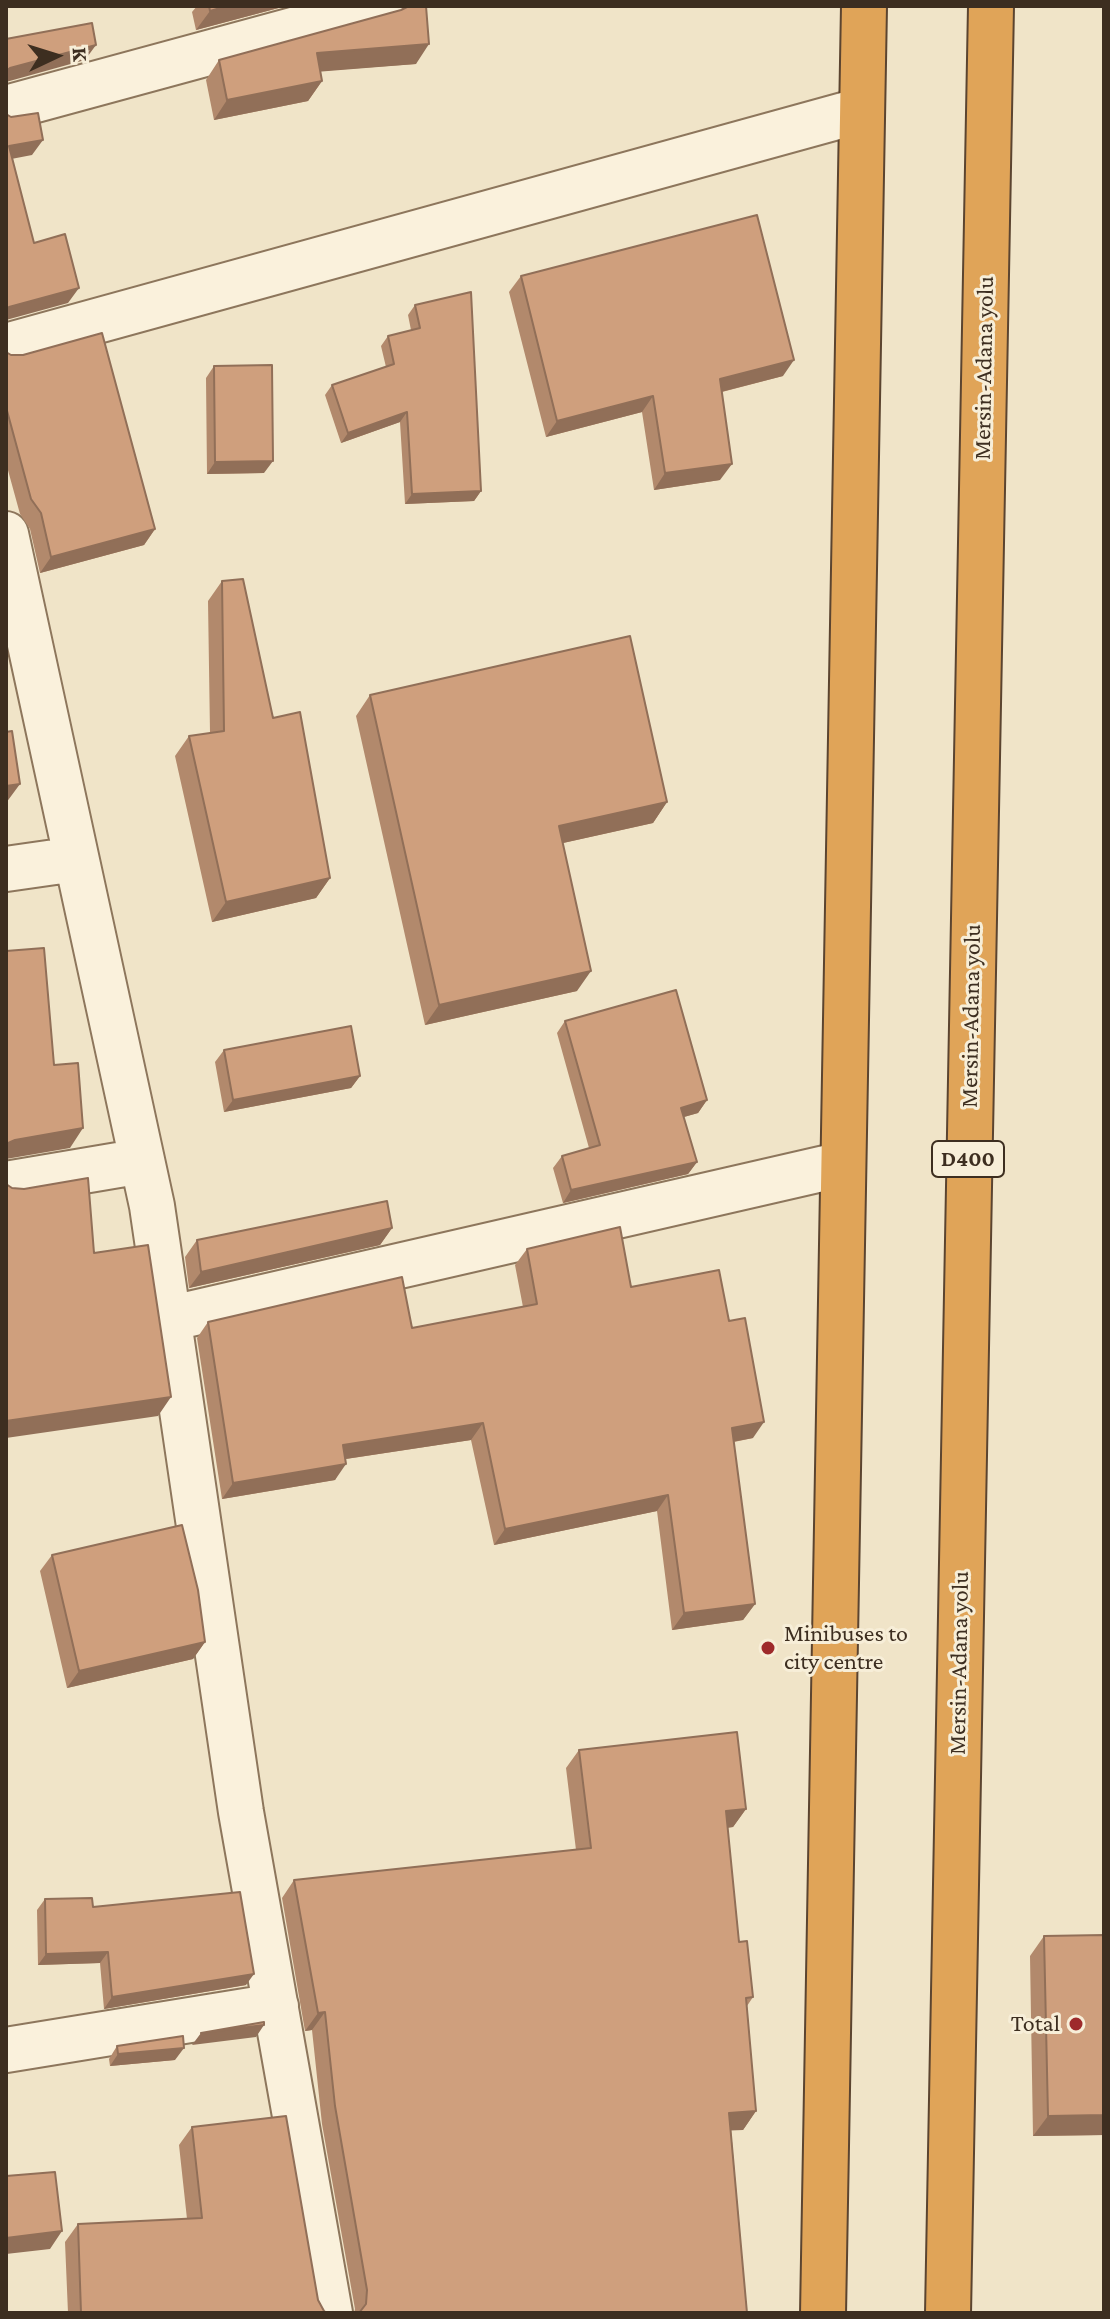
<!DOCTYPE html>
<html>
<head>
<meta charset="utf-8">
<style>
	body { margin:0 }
	#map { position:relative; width:1110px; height:2319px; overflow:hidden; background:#f0e4c8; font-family:"Crimson Pro",serif }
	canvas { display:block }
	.frame { position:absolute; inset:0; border:8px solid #3d2e20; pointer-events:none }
	.north { position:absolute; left:16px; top:16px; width:80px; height:80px; -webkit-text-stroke:6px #f7eed8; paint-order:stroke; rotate:86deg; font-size:22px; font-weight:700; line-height:32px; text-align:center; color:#3d2e20 }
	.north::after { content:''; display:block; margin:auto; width:28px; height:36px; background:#3d2e20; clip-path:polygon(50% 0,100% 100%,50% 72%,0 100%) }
</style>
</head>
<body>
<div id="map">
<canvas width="1110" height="2319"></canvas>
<div class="frame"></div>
<div class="north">K</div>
</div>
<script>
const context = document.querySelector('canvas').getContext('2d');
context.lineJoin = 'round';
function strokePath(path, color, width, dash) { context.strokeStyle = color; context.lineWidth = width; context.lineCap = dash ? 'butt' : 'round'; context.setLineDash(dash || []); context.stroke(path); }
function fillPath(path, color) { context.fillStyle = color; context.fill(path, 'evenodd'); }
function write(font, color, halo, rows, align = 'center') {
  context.font = font + ' "Crimson Pro",serif'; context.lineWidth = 6; context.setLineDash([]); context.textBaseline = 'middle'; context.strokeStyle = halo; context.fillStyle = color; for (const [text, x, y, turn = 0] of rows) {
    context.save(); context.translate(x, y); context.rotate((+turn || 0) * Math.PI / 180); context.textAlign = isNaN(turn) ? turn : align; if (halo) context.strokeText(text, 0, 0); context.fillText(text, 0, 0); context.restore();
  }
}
const minor = new Path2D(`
	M 6,108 L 381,6
	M 6,346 L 862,110
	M 6,534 L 152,1206 L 241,1812 L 330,2313
	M 6,869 L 76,859
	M 6,1184 L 142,1161
	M 168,1319 L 843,1164
	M 6,2050 L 276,2006`);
const highway = new Path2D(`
	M 823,2313 L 864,6
	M 948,2313 L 991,6`);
strokePath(minor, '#8d765c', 48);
strokePath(highway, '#5b4430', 48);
strokePath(minor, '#faf1dc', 44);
strokePath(highway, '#e0a458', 44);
fillPath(new Path2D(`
	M 197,6 L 286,6 L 196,30 L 192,12 Z
	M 405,6 L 426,6 L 416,64 L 320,71 L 322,81 L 308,101 L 214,120 L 206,80 L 219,60 L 401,10 L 405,8 Z
	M 521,276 L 783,376 L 722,392 L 720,480 L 654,490 L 642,412 L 546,437 L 509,292 Z
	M 415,305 L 481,491 L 474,501 L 405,504 L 400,422 L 341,443 L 325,395 L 332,385 L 386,367 L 381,346 L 388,336 L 411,330 L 408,315 Z
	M 6,352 L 155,529 L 144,545 L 40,573 L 30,529 L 20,514 L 6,463 Z
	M 214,366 L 264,473 L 207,474 L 206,378 Z
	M 222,581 L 330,878 L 316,898 L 212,922 L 175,756 L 189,736 L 210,733 L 208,601 Z
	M 370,695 L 667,802 L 653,823 L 563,843 L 577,991 L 425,1025 L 356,716 Z
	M 565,1021 L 707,1100 L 698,1113 L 684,1117 L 697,1162 L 688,1174 L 563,1203 L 553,1168 L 562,1156 L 589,1148 L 557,1033 Z
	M 224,1050 L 360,1076 L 351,1088 L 224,1112 L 215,1062 Z
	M 392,1228 L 380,1245 L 189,1288 L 185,1257 L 197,1240 Z
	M 527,1249 L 631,1287 L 753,1438 L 734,1442 L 755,1604 L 743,1620 L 672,1630 L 657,1511 L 494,1545 L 471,1440 L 346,1459 L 335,1480 L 222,1499 L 197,1338 L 208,1322 L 412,1328 L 523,1307 L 515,1265 Z
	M 52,1555 L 205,1642 L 193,1659 L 67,1688 L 40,1571 Z
	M 579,1750 L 746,1809 L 733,1827 L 727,1828 L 739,1942 L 753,1997 L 747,2006 L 756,2111 L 743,2130 L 731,2130 L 747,2313 L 354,2313 L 355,2309 L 322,2124 L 312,2030 L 305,2031 L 282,1898 L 294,1880 L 576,1850 L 566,1768 Z
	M 45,1899 L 93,1907 L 246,1985 L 104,2009 L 100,1963 L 38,1965 L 37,1910 Z
	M 1104,1935 L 1104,2135 L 1033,2136 L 1030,1956 L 1044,1936 Z
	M 117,2046 L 175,2060 L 110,2066 L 109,2059 Z
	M 192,2127 L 318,2300 L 324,2311 L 327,2313 L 68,2313 L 65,2242 L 78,2224 L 187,2219 L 179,2145 Z`), '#b2896c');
fillPath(new Path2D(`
	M 227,6 L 286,6 L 196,30 L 210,11 Z
	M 429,44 L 416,64 L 303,73 L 317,53 Z
	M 96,45 L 85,60 L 6,82 L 6,71 L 10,68 Z
	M 322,81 L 308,101 L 214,120 L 227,100 Z
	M 43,140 L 32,155 L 6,160 L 9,146 Z
	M 79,288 L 68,303 L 6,320 L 6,309 L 9,307 Z
	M 794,360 L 783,376 L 709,395 L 720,379 Z
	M 653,396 L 642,412 L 546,437 L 557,421 Z
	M 407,412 L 400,422 L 341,443 L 348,433 Z
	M 273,461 L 264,473 L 207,474 L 215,462 Z
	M 732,464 L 720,480 L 654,490 L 665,473 Z
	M 481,491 L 474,501 L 405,504 L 412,494 Z
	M 155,529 L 144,545 L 40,573 L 51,557 Z
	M 20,784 L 6,803 L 6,786 Z
	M 667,802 L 653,823 L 545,847 L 559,826 Z
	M 330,878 L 316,898 L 212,922 L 226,902 Z
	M 591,971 L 577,991 L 425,1025 L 439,1005 Z
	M 360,1076 L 351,1088 L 224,1112 L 233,1100 Z
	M 707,1100 L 698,1113 L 673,1120 L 681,1108 Z
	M 83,1128 L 70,1148 L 6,1159 L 6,1144 L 15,1140 Z
	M 697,1162 L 688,1174 L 563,1203 L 571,1190 Z
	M 392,1228 L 380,1245 L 189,1288 L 201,1272 Z
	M 171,1397 L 158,1416 L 6,1438 L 6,1421 Z
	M 764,1422 L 753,1438 L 721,1444 L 732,1428 Z
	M 483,1423 L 471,1440 L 332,1461 L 343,1445 Z
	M 346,1464 L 335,1480 L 222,1499 L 233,1483 Z
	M 668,1495 L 657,1511 L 494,1545 L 505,1529 Z
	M 755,1604 L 743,1620 L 672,1630 L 684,1613 Z
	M 205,1642 L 193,1659 L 67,1688 L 79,1671 Z
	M 746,1809 L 733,1827 L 713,1829 L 726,1811 Z
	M 108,1952 L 100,1963 L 38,1965 L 46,1954 Z
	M 254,1974 L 246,1985 L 104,2009 L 112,1997 Z
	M 325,2012 L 312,2030 L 305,2031 L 318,2013 Z
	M 264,2025 L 256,2037 L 192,2045 L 201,2033 Z
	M 184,2048 L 175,2060 L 110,2066 L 118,2054 Z
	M 756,2111 L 743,2130 L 717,2131 L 729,2113 Z
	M 1104,2115 L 1104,2135 L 1033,2136 L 1048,2116 Z
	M 62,2231 L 50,2249 L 6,2254 L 6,2238 Z`), '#916f58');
const building = new Path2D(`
	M 209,6 L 227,6 L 210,11 Z
	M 409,6 L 426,6 L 429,44 L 317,53 L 322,81 L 227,100 L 219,60 L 401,10 Z
	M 92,23 L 96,45 L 10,68 L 6,71 L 6,39 Z
	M 38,113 L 43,140 L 9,146 L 34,243 L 65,234 L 79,288 L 9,307 L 6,309 L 6,114 L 11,117 Z
	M 757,215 L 794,360 L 720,379 L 732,464 L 665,473 L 653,396 L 557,421 L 521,276 Z
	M 471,292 L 481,491 L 412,494 L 407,412 L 348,433 L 332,385 L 394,364 L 388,336 L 420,328 L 415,305 Z
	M 102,333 L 155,529 L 51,557 L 41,513 L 31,499 L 6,407 L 6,352 L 11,355 L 23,355 Z
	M 272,365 L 273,461 L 215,462 L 214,366 Z
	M 243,579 L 273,718 L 300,712 L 330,878 L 226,902 L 189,736 L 224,731 L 222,581 Z
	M 630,636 L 667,802 L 559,826 L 591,971 L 439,1005 L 370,695 Z
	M 12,731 L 20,784 L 6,786 L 6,732 Z
	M 44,948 L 54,1065 L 78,1063 L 83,1128 L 15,1140 L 6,1144 L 6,951 Z
	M 676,990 L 707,1100 L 681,1108 L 697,1162 L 571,1190 L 562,1156 L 600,1145 L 565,1021 Z
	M 351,1026 L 360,1076 L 233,1100 L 224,1050 Z
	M 88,1178 L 94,1253 L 148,1245 L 171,1397 L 6,1421 L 6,1184 L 12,1188 L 24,1189 Z
	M 387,1201 L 392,1228 L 201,1272 L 197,1240 Z
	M 620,1227 L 631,1287 L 719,1270 L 729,1321 L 745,1318 L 764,1422 L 732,1428 L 755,1604 L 684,1613 L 668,1495 L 505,1529 L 483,1423 L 343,1445 L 346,1464 L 233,1483 L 208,1322 L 402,1277 L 412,1328 L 537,1304 L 527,1249 Z
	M 182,1525 L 198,1590 L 205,1642 L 79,1671 L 52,1555 Z
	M 737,1732 L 746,1809 L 726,1811 L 739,1942 L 747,1941 L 753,1997 L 746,1998 L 756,2111 L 729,2113 L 747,2313 L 359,2313 L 366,2304 L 367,2290 L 335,2106 L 325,2012 L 318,2013 L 294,1880 L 591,1848 L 579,1750 Z
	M 240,1892 L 254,1974 L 112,1997 L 108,1952 L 46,1954 L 45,1899 L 92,1898 L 93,1907 Z
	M 1104,1935 L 1104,2115 L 1048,2116 L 1044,1936 Z
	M 264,2022 L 264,2025 L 201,2033 Z
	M 183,2036 L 184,2048 L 118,2054 L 117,2046 Z
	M 286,2116 L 318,2300 L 324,2311 L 327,2313 L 81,2313 L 78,2224 L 202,2218 L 192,2127 Z
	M 55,2172 L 62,2231 L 6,2238 L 6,2176 Z`);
fillPath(building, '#cf9f7d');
strokePath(building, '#916f58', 2);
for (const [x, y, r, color] of [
	[768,1648,8,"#9e2a2b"],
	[1076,2024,8,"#9e2a2b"]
]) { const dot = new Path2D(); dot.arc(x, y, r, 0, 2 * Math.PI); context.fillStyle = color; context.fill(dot); strokePath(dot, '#f7eed8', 3); }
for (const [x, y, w] of [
	[968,1159,72]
]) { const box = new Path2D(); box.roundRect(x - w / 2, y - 18, w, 36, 6); context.fillStyle = '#f7eed8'; context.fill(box); strokePath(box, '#3d2e20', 2); }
write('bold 22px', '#3d2e20', null, [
	["D400",968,1159]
]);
write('24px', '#3d2e20', '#f7eed8', [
	["Mersin-Adana yolu",984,368,-89],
	["Mersin-Adana yolu",971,1016,-89],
	["Mersin-Adana yolu",959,1663,-89]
]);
write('24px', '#3d2e20', '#f7eed8', [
	["Minibuses to",784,1634],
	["city centre",784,1662],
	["Total",1060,2024,"right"]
], 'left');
</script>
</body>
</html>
